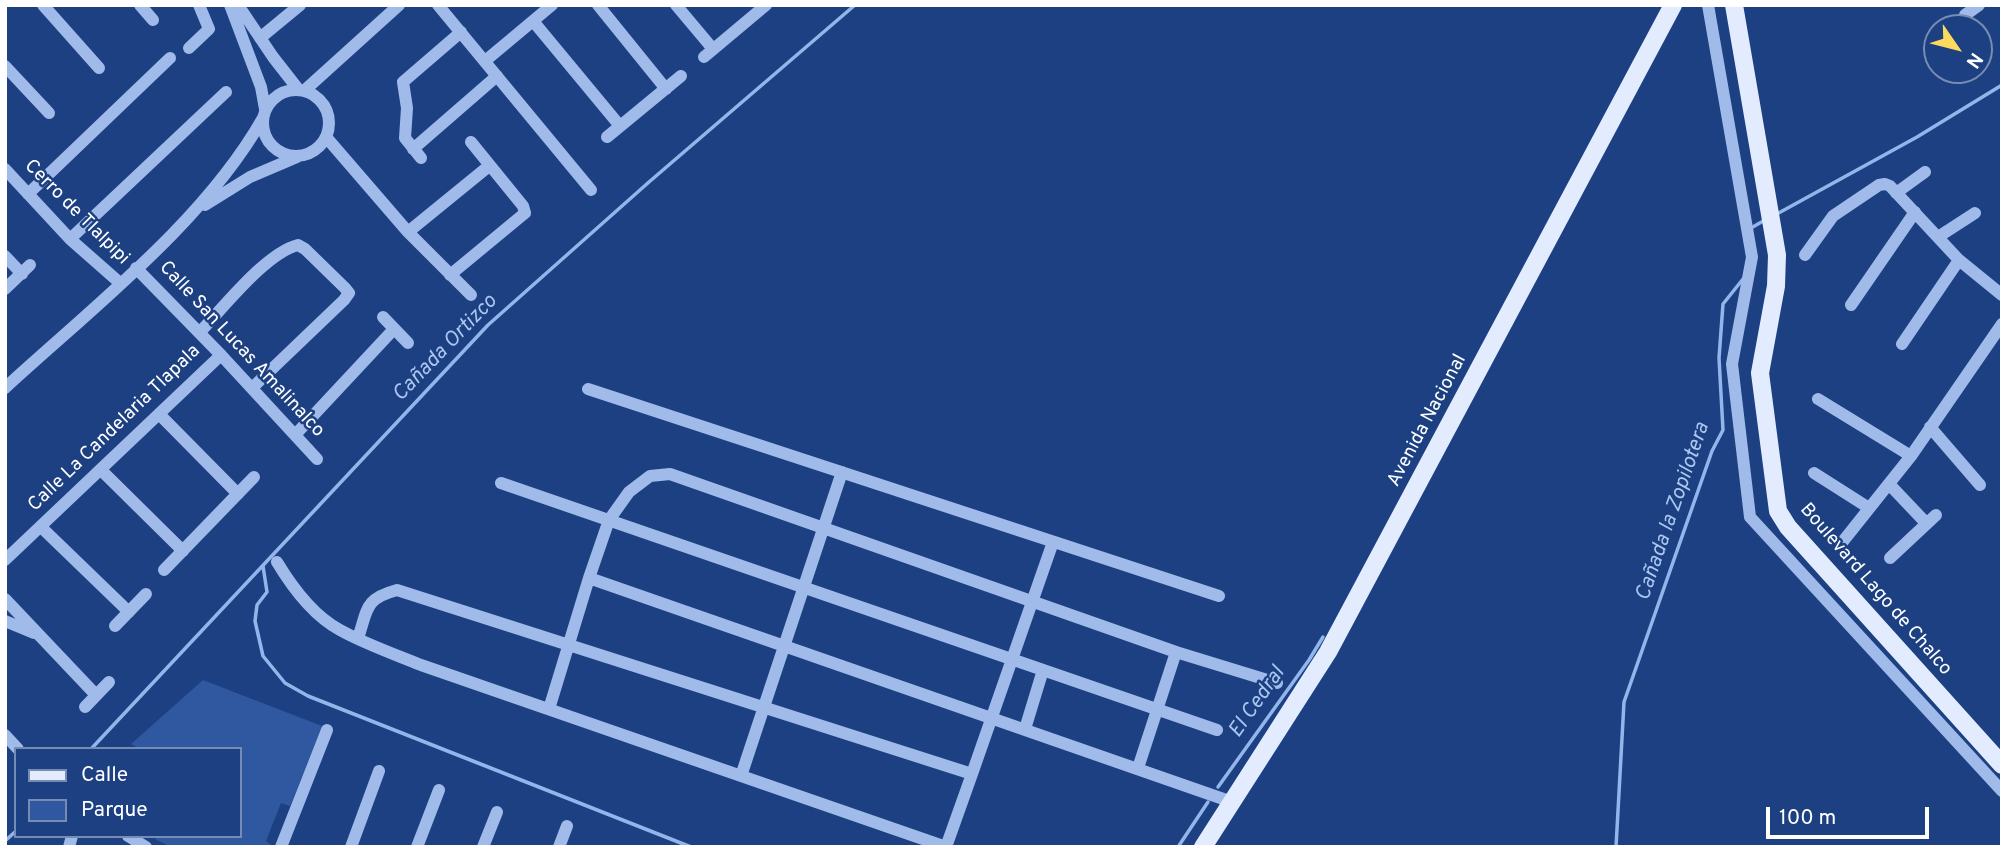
<!DOCTYPE html>
<html>
<head>
<meta charset="utf-8">
<style>
	body { margin:0 }
	#map { position:relative; width:2007px; height:852px; overflow:hidden; background:#1c4081; font-family:Overpass,sans-serif }
	canvas { display:block }
	.frame { position:absolute; inset:0; border:7px solid #fff; pointer-events:none }
	.legend { position:absolute; left:14px; top:747px; width:228px; height:91px; box-sizing:border-box; background:#1c4081; border:2px solid #778cb3; margin:0; padding:9px 12px; list-style:none; font-size:21px; color:#fff }
	.legend li { display:flex; align-items:center; gap:14px; height:35px }
	.legend b { width:35px; border:2px solid #778cb3 }
	.north { position:absolute; left:1923px; top:14px; width:70px; height:70px; box-sizing:border-box; background:#1c4081; border:2px solid #778cb3; border-radius:50%; rotate:125deg; font-size:19px; font-weight:700; line-height:28px; text-align:center; color:#fff }
	.north::after { content:''; display:block; margin:auto; width:24px; height:32px; background:#fbda5d; clip-path:polygon(50% 0,100% 100%,50% 72%,0 100%) }
	.scale { position:absolute; left:1766px; top:807px; width:163px; height:32px; box-sizing:border-box; border:4px solid #fff; border-top:0; padding-left:9px; font-size:21px; line-height:24px; white-space:nowrap; color:#fff; -webkit-text-stroke:5px #1c4081; paint-order:stroke }
</style>
</head>
<body>
<div id="map">
<canvas width="2007" height="852"></canvas>
<div class="frame"></div>
<ul class="legend">
<li><b style="height:9px;background:#e3ecfe"></b>Calle</li>
<li><b style="height:19px;background:#2f58a0"></b>Parque</li>
</ul>
<div class="north">N</div>
<div class="scale">100 m</div>
</div>
<script>
const context = document.querySelector('canvas').getContext('2d');
context.lineJoin = 'round';
function fillPath(path, color) { context.fillStyle = color; context.fill(path, 'evenodd'); }
function strokePath(path, color, width, dash) { context.strokeStyle = color; context.lineWidth = width; context.lineCap = dash ? 'butt' : 'round'; context.setLineDash(dash || []); context.stroke(path); }
function write(font, color, halo, rows, align = 'center') {
  context.font = font + ' Overpass,sans-serif'; context.lineWidth = 5; context.setLineDash([]); context.textBaseline = 'middle'; context.strokeStyle = halo; context.fillStyle = color; for (const [text, x, y, turn = 0] of rows) {
    context.save(); context.translate(x, y); context.rotate((+turn || 0) * Math.PI / 180); context.textAlign = isNaN(turn) ? turn : align; if (halo) context.strokeText(text, 0, 0); context.fillText(text, 0, 0); context.restore();
  }
}
fillPath(new Path2D(`
	M 203,680 L 322,726 L 290,806 L 281,803 L 266,841 L 274,847 L 171,847 L 155,839 L 157,836 L 240,836 L 240,749 L 139,749 L 131,744 Z`), '#2f58a0');
strokePath(new Path2D(`
	M 1775,215 L 1917,137 L 2002,85
	M 1751,228 L 1765,220
	M 263,566 L 267,592 L 257,605 L 255,621 L 263,656 L 285,683 L 308,696 L 691,847
	M 91,749 L 488,325 L 649,182 L 855,5
	M 1218,787 L 1309,660 L 1323,637
	M 5,841 L 16,831
	M 1178,847 L 1208,802
	M 1616,847 L 1624,702 L 1712,451 L 1723,430 L 1719,358 L 1723,304 L 1743,279`), '#93b5ec', 3.5);
strokePath(new Path2D(`
	M 43,5 L 99,68
	M 140,5 L 153,20
	M 230,5 L 261,87 L 265,109
	M 238,5 L 273,57 L 298,89
	M 438,5 L 591,190
	M 598,5 L 666,89
	M 676,5 L 713,49
	M 1708,5 L 1752,257 L 1732,364 L 1750,517 L 2002,791
	M 1965,15 L 1979,5
	M 533,21 L 620,126
	M 260,38 L 300,5
	M 189,48 L 209,29 L 199,5
	M 704,57 L 766,5
	M 485,61 L 552,5
	M 5,66 L 49,113
	M263 123a33 33 0 1 1 66 0a33 33 0 1 1-66 0Z
	M 305,90 L 399,5
	M 326,137 L 408,232 L 471,295
	M 607,137 L 681,76
	M 413,149 L 497,76
	M 421,158 L 405,138 L 407,108 L 403,82 L 461,32
	M 5,169 L 70,239 L 120,283
	M 1896,193 L 1925,172
	M 28,194 L 170,58
	M 205,205 L 250,177 L 297,157
	M 408,232 L 489,166
	M 1938,237 L 1975,213
	M 70,239 L 226,92
	M 1805,255 L 1833,216 L 1879,185 L 1885,184 L 1890,186 L 1959,260 L 2002,295
	M 5,256 L 22,274
	M 136,268 L 221,355 L 317,459
	M 450,275 L 525,213 L 523,206 L 471,142
	M 5,289 L 30,265
	M 1851,305 L 1915,212
	M 383,317 L 408,343
	M 200,332 C 224,307 266,253 298,245 L 305,249 L 345,288 L 349,293 L 344,300 L 252,388
	M 1902,344 L 1959,260
	M 5,388 C 93,307 204,222 263,118
	M 588,389 L 1219,596
	M 1818,399 L 1911,456
	M 160,415 L 238,494
	M 1930,427 L 1980,485
	M 295,435 L 394,329
	M 101,470 L 183,551
	M 1814,473 L 1869,508
	M 501,483 L 1217,730
	M 1889,484 L 1926,523
	M 41,527 L 129,612
	M 1840,545 L 1911,456 L 2002,324
	M 1890,558 L 1936,515
	M 5,560 L 221,355
	M 277,562 C 292,587 314,616 340,630 C 365,644 394,654 421,665 L 946,847
	M 164,570 L 254,477
	M 589,578 L 1232,802
	M 5,599 L 96,695
	M 5,621 L 34,633
	M 115,626 L 146,594
	M 358,638 C 368,609 364,599 397,590 L 972,774 L 946,847
	M 85,707 L 109,682
	M 549,709 L 589,578 L 609,520 L 629,492 L 650,476 L 670,474 L 1176,652 L 1277,683
	M 1025,729 L 1043,670
	M 5,735 L 18,749
	M 1138,768 L 1176,652
	M 972,774 L 1053,542
	M 741,776 L 842,472
	M 128,836 L 146,847
	M 69,847 L 72,836
	M 281,847 L 327,730
	M 351,847 L 379,771
	M 417,847 L 439,790
	M 483,847 L 497,812
	M 559,847 L 567,826`), '#a0bbea', 12);
strokePath(new Path2D(`
	M 1734,5 L 1777,255 L 1776,286 L 1760,373 L 1778,511 L 1788,527 L 2002,765
	M 1203,847 L 1328,652 L 1673,5`), '#e3ecfe', 18);
write('19px', '#fff', '#1c4081', [
	["Cerro de Tlalpipi",76,213,45],
	["Calle San Lucas Amalinalco",241,350,47],
	["Avenida Nacional",1428,421,-62],
	["Calle La Candelaria Tlapala",115,429,-44],
	["Boulevard Lago de Chalco",1875,590,49]
]);
write('italic 21px', '#abc6f1', '#1c4081', [
	["Cañada Ortizco",446,349,-46],
	["Cañada la Zopilotera",1674,512,-71],
	["El Cedral",1258,703,-55]
]);
</script>
</body>
</html>
